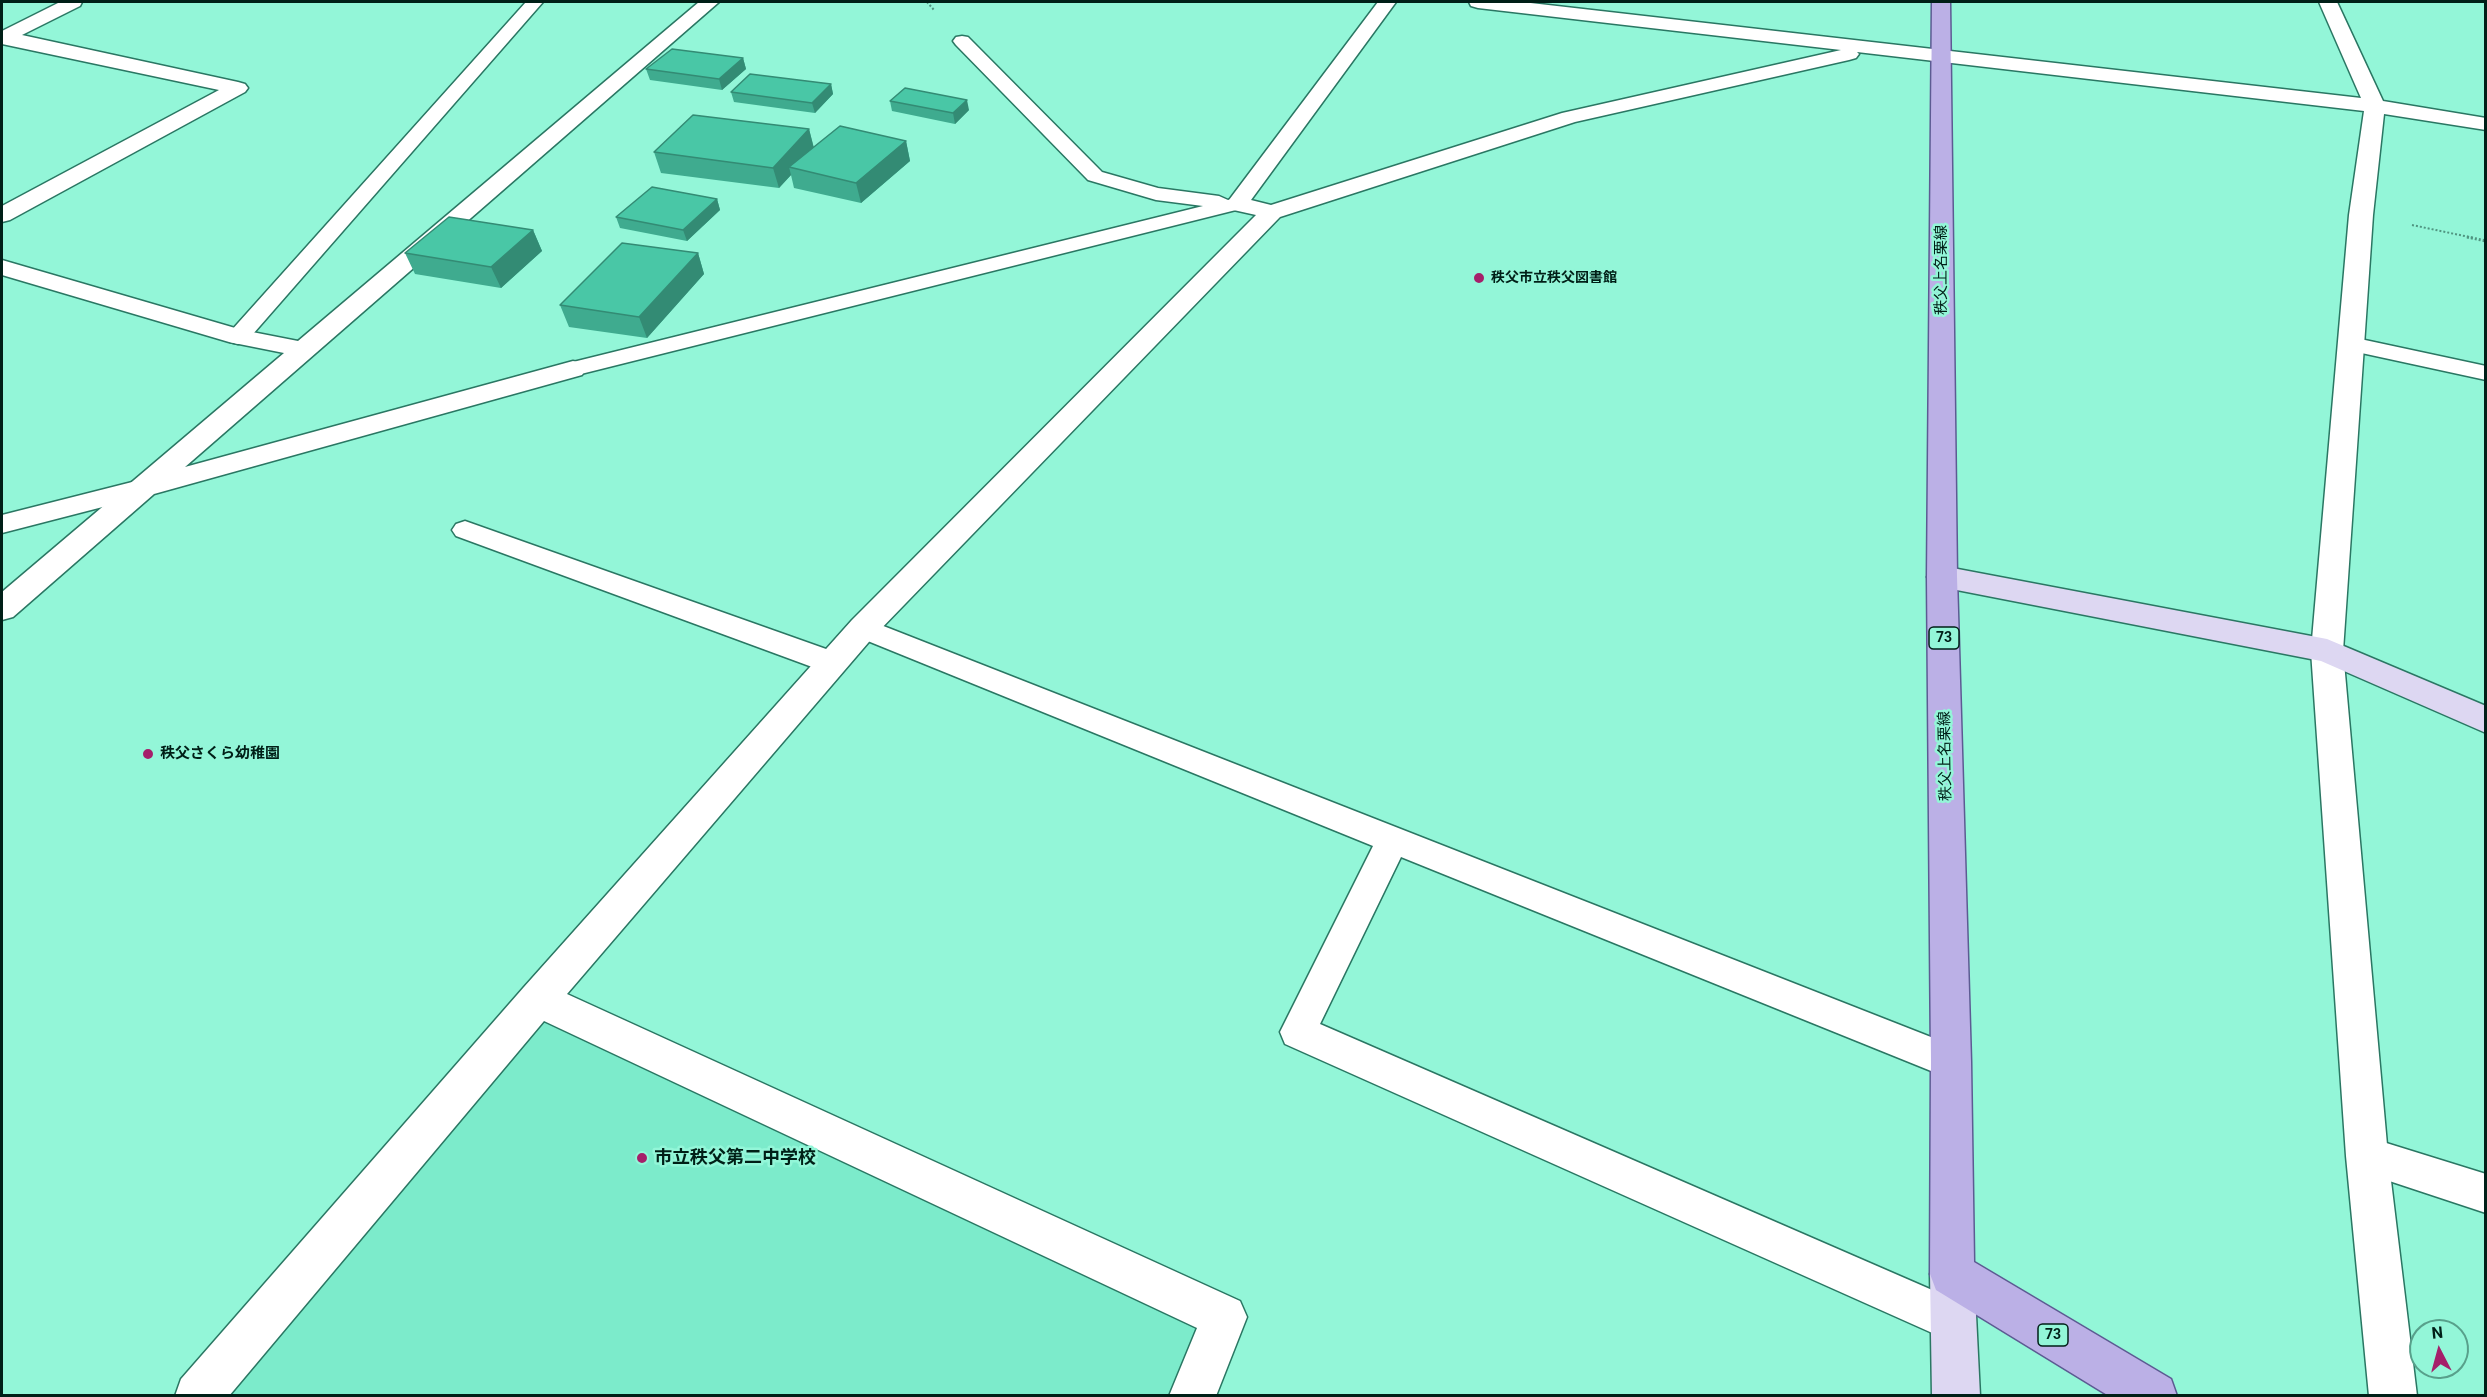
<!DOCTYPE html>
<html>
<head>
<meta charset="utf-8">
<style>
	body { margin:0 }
	#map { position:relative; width:2487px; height:1397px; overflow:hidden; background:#93f6d8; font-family:Roboto,sans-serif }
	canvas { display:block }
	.frame { position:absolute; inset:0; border:3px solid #001f17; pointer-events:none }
	.north { position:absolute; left:2409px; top:1319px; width:60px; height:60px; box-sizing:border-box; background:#93f6d8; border:2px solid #58a08b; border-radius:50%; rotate:354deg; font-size:16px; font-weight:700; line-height:24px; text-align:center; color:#001f17 }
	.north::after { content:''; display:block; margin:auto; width:21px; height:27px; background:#a51f6a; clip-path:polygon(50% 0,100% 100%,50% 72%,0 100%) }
</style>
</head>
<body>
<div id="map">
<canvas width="2487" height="1397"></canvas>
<div class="frame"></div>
<div class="north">N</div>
</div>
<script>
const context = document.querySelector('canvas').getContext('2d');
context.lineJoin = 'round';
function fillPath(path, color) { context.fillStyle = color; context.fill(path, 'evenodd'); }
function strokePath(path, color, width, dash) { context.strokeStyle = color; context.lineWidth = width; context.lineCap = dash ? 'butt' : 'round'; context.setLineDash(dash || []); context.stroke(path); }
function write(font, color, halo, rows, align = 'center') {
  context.font = font + ' Roboto,"Noto Sans JP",sans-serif'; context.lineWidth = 5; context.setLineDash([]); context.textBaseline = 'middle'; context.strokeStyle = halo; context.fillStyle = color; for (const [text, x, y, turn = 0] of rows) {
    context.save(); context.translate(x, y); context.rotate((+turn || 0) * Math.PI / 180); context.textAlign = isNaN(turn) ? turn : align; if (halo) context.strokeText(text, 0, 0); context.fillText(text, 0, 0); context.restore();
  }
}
fillPath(new Path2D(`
	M 538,999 L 1224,1317 L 1192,1395 L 198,1396 Z`), '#7cebcb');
const lane = new Path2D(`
	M 526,2 L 543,2 L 246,342 L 238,344 L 230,342 L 226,337 L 230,332 Z
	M 962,36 L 968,37 L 1102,172 L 1158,188 L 1219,196 L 1228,200 L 1237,198 L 1244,200 L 1247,204 L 1244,208 L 581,374 L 573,376 L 565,374 L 561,369 L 565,364 L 1203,206 L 1156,200 L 1088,180 L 956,45 L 953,41 L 956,37 Z
	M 2351,337 L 2486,366 L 2486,380 L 2343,349 L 2339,344 L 2343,339 Z
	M 144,479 L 153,482 L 157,488 L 153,494 L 2,533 L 2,515 Z
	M 465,521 L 843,655 L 848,663 L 843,671 L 833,674 L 823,671 L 456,536 L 452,530 L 456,524 Z
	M 863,618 L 1964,1050 L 1969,1062 L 1964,1074 L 1951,1079 L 1401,857 L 1320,1024 L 1969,1306 L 1975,1321 L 1969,1336 L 1954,1342 L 1939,1336 L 1285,1044 L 1280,1032 L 1373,846 L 853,635 L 849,628 L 853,621 Z
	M 2367,1137 L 2486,1174 L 2486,1213 L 2353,1169 L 2348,1156 L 2353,1143 Z`);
const street = new Path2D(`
	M 60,2 L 82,2 L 80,6 L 22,35 L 238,82 L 245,84 L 248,88 L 245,92 L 10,220 L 2,222 L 2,206 L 219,90 L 2,44 L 2,31 Z
	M 699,2 L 719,2 L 185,467 L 573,361 L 582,363 L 586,369 L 582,375 L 154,494 L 13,617 L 2,620 L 2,592 L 284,353 L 229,342 L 2,275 L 2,260 L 242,330 L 298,341 Z
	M 1378,2 L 1396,2 L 1251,200 L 1271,205 L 1562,113 L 1841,50 L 1478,8 L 1471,6 L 1469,2 L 1522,2 L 2361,98 L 2319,2 L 2337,2 L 2383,101 L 2486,118 L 2486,130 L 2384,114 L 2373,215 L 2343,651 L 2388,1156 L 2417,1396 L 2369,1396 L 2346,1156 L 2311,651 L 2349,215 L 2364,111 L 1857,52 L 1859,54 L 1856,58 L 1849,60 L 1575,122 L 1280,217 L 874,636 L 567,994 L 1240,1301 L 1247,1317 L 1216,1396 L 1169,1396 L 1197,1328 L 544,1021 L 229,1396 L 175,1396 L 181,1379 L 524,987 L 852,620 L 1256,215 L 1229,209 L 1226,204 Z`);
const secondary = new Path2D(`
	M 1942,566 L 2327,639 L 2486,706 L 2486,733 L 2321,661 L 1931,585 L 1927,577 L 1931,569 Z
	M 1952,1252 L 1968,1258 L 1974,1274 L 1980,1396 L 1932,1396 L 1930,1274 L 1936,1258 Z`);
const primary = new Path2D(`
	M 1932,2 L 1950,2 L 1957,577 L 1971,1062 L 1974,1262 L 2171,1379 L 2177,1396 L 2109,1396 L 1936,1290 L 1930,1274 L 1931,1062 L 1927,577 Z`);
strokePath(lane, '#2a7763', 3);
strokePath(street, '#2a7763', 3);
strokePath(secondary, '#2a7763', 3);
strokePath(primary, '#5c5b92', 3);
strokePath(new Path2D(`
	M 927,2 L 934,10
	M 2412,225 L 2474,238`), '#509581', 2, [2, 2]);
strokePath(new Path2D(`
	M 2467,237 L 2486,241`), '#509581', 3, [2, 2]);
fillPath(lane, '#fff');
fillPath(street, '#fff');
fillPath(secondary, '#ddd7f2');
fillPath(primary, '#bbb0e6');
fillPath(new Path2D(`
	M 743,58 L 746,69 L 722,90 L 650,80 L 646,69 Z
	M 831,84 L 833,94 L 815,113 L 734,102 L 731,92 Z
	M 890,101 L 969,110 L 955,124 L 892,111 Z
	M 809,129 L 814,148 L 906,141 L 910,161 L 861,203 L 794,188 L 791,175 L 779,188 L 661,173 L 654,152 Z
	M 717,199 L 720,210 L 687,241 L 620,228 L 616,217 Z
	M 533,230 L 542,251 L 501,288 L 415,274 L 405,253 Z
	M 698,253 L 704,274 L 647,338 L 569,327 L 560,305 Z`), '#3fab8f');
fillPath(new Path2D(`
	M 743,58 L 746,69 L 722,90 L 719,79 Z
	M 831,84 L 833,94 L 815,113 L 812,103 Z
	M 967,100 L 969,110 L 955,124 L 953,113 Z
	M 809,129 L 814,149 L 789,167 L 791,175 L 779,188 L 773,168 Z
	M 906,141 L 910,161 L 861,203 L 856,183 Z
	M 717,199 L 720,210 L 687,241 L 683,230 Z
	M 533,230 L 542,251 L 501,288 L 491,267 Z
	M 698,253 L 704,274 L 647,338 L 639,317 Z`), '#338b74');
const building = new Path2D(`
	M 672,49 L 743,58 L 719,79 L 646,69 Z
	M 750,74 L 831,84 L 812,103 L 731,92 Z
	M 905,88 L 967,100 L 953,113 L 890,101 Z
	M 693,115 L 809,129 L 773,168 L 654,152 Z
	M 840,126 L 906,141 L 856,183 L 789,167 Z
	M 652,187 L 717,199 L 683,230 L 616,217 Z
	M 449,217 L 533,230 L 491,267 L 405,253 Z
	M 622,243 L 698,253 L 639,317 L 560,305 Z`);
fillPath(building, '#49c7a6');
strokePath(building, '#338b74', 1.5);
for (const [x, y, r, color] of [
	[1479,278,6,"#a51f6a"],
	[148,754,6,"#a51f6a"],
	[642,1158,6,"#a51f6a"]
]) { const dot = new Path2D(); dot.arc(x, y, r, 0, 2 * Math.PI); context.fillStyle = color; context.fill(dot); strokePath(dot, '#93f6d8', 2); }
write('bold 14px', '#001f17', '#93f6d8', [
	["秩父市立秩父図書館",1491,278]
], 'left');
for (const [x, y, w] of [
	[1944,638,30],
	[2053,1335,30]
]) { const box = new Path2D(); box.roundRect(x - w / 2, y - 11, w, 22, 4.5); context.fillStyle = '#93f6d8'; context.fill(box); strokePath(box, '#001f17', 1.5); }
write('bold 14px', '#001f17', null, [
	["73",1944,638],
	["73",2053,1335]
]);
write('15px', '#001f17', '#93f6d8', [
	["秩父上名栗線",1942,270,-90],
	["秩父上名栗線",1946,756,-91]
]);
write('bold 15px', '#001f17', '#93f6d8', [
	["秩父さくら幼稚園",160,754]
], 'left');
write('bold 18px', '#001f17', '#93f6d8', [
	["市立秩父第二中学校",654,1158]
], 'left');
</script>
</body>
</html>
